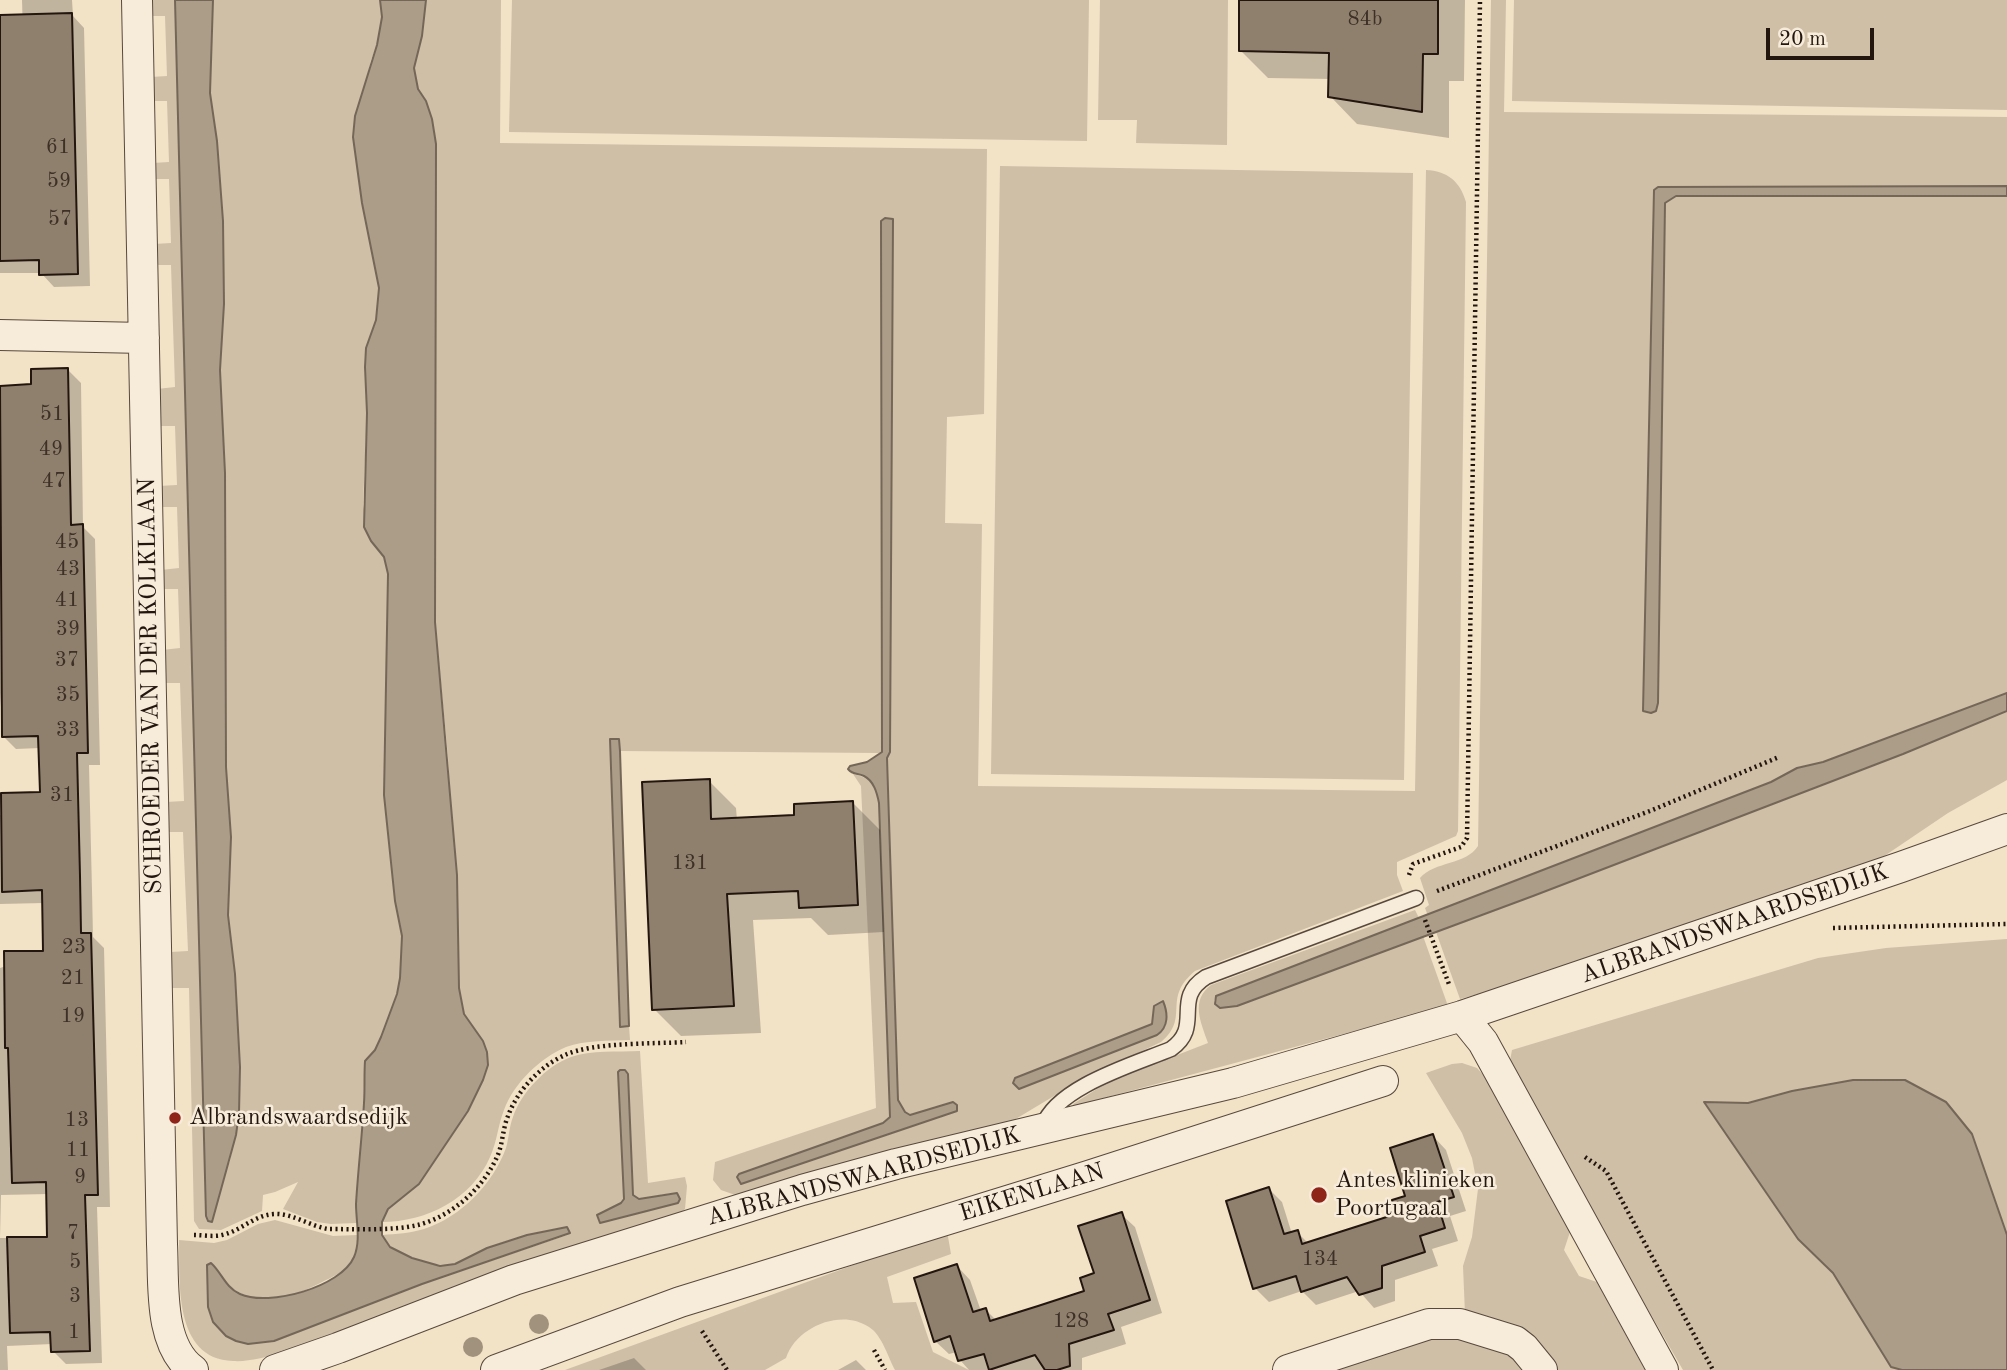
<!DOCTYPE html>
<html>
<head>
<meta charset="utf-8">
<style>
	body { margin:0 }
	#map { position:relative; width:2007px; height:1370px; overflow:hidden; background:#f2e2c6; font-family:"Old Standard TT",serif }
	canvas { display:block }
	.scale { position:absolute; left:1766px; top:28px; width:108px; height:32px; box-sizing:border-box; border:4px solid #23160f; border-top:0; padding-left:9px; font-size:21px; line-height:24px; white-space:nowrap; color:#23160f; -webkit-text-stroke:5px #f7ecda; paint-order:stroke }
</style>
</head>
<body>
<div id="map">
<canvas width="2007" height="1370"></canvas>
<div class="scale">20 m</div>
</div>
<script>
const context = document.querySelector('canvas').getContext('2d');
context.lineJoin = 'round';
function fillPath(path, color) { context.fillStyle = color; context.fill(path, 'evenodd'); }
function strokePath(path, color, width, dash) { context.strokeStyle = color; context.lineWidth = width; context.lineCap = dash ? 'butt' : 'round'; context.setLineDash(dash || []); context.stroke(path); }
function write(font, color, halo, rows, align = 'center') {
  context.font = font + ' "Old Standard TT",serif'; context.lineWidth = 5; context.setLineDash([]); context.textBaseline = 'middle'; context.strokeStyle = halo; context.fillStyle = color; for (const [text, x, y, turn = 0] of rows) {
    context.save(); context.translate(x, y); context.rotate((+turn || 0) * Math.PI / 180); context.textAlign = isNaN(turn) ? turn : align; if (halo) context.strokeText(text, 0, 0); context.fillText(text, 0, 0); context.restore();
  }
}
fillPath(new Path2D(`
	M 149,0 L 175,0 L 206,1216 L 230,1161 L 239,1113 L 240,1067 L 235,974 L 228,915 L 231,837 L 226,767 L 225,473 L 220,370 L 224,304 L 223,221 L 210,93 L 213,0 L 380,0 L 382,17 L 377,45 L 371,60 L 353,137 L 362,203 L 379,288 L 376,320 L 366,348 L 365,367 L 367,413 L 363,505 L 371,541 L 384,557 L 388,574 L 384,795 L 395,901 L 402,936 L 400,978 L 397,994 L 381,1037 L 375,1050 L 365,1061 L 365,1100 L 356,1223 L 331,1224 L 317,1222 L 283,1209 L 298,1182 L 275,1192 L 263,1195 L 262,1211 L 221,1230 L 199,1229 L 194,1221 L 189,988 L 172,988 L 171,952 L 188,951 L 183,832 L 167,832 L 166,802 L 184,801 L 180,683 L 164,683 L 162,650 L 180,648 L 178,589 L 162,589 L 161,570 L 179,568 L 177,507 L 160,507 L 159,486 L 177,485 L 175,426 L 159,426 L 157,389 L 175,387 L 171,265 L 155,265 L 154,244 L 171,243 L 169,179 L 153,179 L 152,163 L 169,162 L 167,101 L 152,101 L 151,77 L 167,76 L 165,16 L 150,16 Z
	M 426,0 L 501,0 L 500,143 L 987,149 L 984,414 L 947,417 L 945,523 L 982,524 L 978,786 L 1415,791 L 1426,170 C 1447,171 1460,181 1466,202 L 1458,831 L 1456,836 L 1397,862 L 1397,875 L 1403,891 L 1195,971 C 1161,999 1191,1017 1161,1042 L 1079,1081 L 1014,1120 L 909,1146 L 738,1196 L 721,1190 L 713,1180 L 715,1162 L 876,1108 L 861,786 L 853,774 C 871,778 876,785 879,803 L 891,1117 L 883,1123 L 737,1177 L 742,1184 L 957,1111 L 952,1102 L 910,1115 L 905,1112 L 898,1100 L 887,758 L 890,751 L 893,219 L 881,221 L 882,753 L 620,751 L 619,739 L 610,739 L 619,1026 L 629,1026 L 630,1040 C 610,1041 585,1040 566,1047 C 540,1058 514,1083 504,1110 C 498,1125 497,1142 490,1157 C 472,1199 426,1222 382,1222 L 388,1209 L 419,1184 L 468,1111 L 483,1080 L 488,1065 L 483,1041 L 464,1014 L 459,988 L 448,757 L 435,622 L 436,144 L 426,101 L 418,89 L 414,67 L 422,36 Z
	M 512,0 L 1089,0 L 1087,141 L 509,132 Z
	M 1100,0 L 1228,0 L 1227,145 L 1136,143 L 1137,120 L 1098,120 Z
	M 1491,0 L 1506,0 L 1504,112 L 2007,117 L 2007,186 L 1658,187 L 1654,190 L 1643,711 L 1651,713 L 1656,711 L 1658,703 L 1665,203 L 1676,196 L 2007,196 L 2007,693 L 1823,762 L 1797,768 L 1771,782 L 1428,916 L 1425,908 L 1429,905 L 1420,878 C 1435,861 1466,865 1478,846 Z
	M 1514,0 L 2007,0 L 2007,110 L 1512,101 Z
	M 1000,166 L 1413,173 L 1404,780 L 991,774 Z
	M 2007,711 L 2007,780 L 1948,813 L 1871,865 L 1533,979 L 1460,999 L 1436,932 L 1903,754 Z
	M 1415,910 L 1419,918 L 1217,996 L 1214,1001 L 1220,1008 L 1237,1006 L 1423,936 L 1448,1006 L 1074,1106 L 1073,1104 L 1108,1082 L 1208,1043 C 1201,1022 1190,1001 1211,985 Z
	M 2007,939 L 2007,1235 L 1972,1134 L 1853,1080 L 1792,1091 L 1748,1103 L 1705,1102 L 1798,1239 L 1833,1273 L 1891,1367 L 1902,1370 L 1683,1370 L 1534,1113 L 1509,1066 L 1512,1050 L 1818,958 L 1886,948 Z
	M 640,1051 L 648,1183 L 685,1177 L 687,1186 L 685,1209 L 681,1213 L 490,1274 L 281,1353 C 265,1357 249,1362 233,1361 C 173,1359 180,1281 179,1240 L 214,1243 L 227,1240 L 258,1224 L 275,1220 L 333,1236 L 357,1235 C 357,1244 357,1253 352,1261 C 347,1270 335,1276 326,1280 C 290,1300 246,1312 219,1274 L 208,1307 L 422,1284 L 567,1235 C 539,1232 513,1237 487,1248 C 476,1252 465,1262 453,1264 C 434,1269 389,1254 382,1235 C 396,1234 411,1233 424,1229 C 461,1217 493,1184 506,1148 C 509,1138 509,1127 513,1117 C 521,1093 546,1066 571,1057 C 591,1050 618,1052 640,1051 ZM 628,1074 L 633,1195 L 638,1199 L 672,1193 L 679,1195 L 601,1212 L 622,1203 L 624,1199 Z
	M 1462,1063 L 1477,1068 L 1486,1078 L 1570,1232 L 1564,1250 L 1579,1276 L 1597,1282 L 1645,1370 L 1552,1370 L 1465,1314 L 1463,1266 L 1472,1237 L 1478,1189 L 1472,1158 L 1462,1133 L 1426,1073 L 1452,1064 Z
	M 947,1231 L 951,1254 L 887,1277 L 893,1303 L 916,1302 L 933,1352 L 969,1370 L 895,1370 C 888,1357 882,1335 869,1327 C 841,1308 796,1327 786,1358 L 765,1370 L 565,1370 Z
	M 1438,1333 L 1505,1348 L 1531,1370 L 1320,1370 Z`), '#cfbfa7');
const water = new Path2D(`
	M 175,0 L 213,0 L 210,93 L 217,141 L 223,221 L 224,304 L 220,370 L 225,473 L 226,767 L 231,837 L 228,915 L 235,974 L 240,1067 L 239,1113 L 236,1135 L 212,1222 L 208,1221 L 206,1216 Z
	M 380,0 L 426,0 L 422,36 L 414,68 L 418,89 L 426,101 L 432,119 L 436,144 L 435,622 L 457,875 L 459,988 L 464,1014 L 483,1041 L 487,1052 L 488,1065 L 483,1080 L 468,1111 L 419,1184 L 388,1209 L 382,1222 L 382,1235 L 390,1247 L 412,1258 L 440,1266 L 455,1264 L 487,1248 L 527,1235 L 567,1227 L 570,1233 L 422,1284 L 274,1341 L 248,1344 L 236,1341 L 226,1336 L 213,1322 L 208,1307 L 207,1265 L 211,1263 C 222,1273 225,1287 240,1294 C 269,1307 341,1287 354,1257 C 361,1241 356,1221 356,1204 C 358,1170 362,1137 364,1103 C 365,1089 364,1075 365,1061 L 375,1050 L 381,1037 L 397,994 L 400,978 L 402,936 L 395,901 L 384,795 L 388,574 L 384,557 L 371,541 L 364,527 L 367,413 L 365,367 L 366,348 L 376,320 L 379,288 L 362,203 L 353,137 L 355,116 L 377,45 L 382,17 Z
	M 2007,186 L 2007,196 L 1676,196 L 1665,203 L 1658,703 L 1656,711 L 1651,713 L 1643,711 L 1654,190 L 1658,187 Z
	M 885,218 L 893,219 L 890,752 L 887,758 L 898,1100 L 905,1112 L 910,1115 L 953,1102 L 957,1105 L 957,1111 L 741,1184 L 737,1177 L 739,1174 L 883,1123 L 890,1117 L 879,803 C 877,793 874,781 864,776 C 857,773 853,775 848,769 L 850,766 L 867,762 L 882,752 L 881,221 Z
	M 2007,693 L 2007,711 L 1903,754 L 1533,896 L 1237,1006 L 1220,1008 L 1215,1004 L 1216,996 L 1771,782 L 1797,768 L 1823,762 Z
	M 610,739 L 619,739 L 620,751 L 629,1026 L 620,1027 Z
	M 1163,1001 C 1168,1013 1169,1027 1157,1035 L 1019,1089 L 1013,1083 L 1015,1078 L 1152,1024 L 1154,1006 Z
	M 620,1070 L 625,1070 L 628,1074 L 633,1195 L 639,1199 L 677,1193 L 680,1199 L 678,1203 L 600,1223 L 597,1215 L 621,1203 L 624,1199 L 618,1072 Z
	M 1853,1080 L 1905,1080 L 1946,1102 L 1972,1134 L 2007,1235 L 2007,1370 L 1902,1370 L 1891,1367 L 1833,1273 L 1798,1239 L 1704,1102 L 1748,1103 L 1792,1091 Z`);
fillPath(water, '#ac9d88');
strokePath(water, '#756758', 2);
fillPath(new Path2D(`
	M 22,0 L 72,0 L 73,16 L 84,28 L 90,286 L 54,287 L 41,273 L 0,273 L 0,35 L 23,35 Z
	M 1241,0 L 1465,0 L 1464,81 L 1449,81 L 1449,138 L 1357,124 L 1330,96 L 1330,79 L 1268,78 L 1240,50 Z
	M 68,370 L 81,383 L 83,527 L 95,539 L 100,765 L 89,765 L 92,890 L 93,937 L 104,948 L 110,1207 L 97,1207 L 102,1363 L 66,1364 L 53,1351 L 52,1344 L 7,1346 L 8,1370 L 0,1370 L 0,968 L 45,953 L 44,903 L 0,904 L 0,815 L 41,794 L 40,748 L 16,749 L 3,736 L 0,693 L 0,387 L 33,386 ZM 48,1194 L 49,1238 L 0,1238 L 1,1195 Z
	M 709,781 L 736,808 L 737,820 L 796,817 L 853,803 L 880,830 L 884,932 L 828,935 L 811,918 L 753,920 L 761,1033 L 681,1036 L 654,1009 Z
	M 1433,1136 L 1446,1150 L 1466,1211 L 1450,1216 L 1458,1241 L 1432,1249 L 1438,1266 L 1395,1280 L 1395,1301 L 1374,1308 L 1359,1291 L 1316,1305 L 1302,1291 L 1269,1302 L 1255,1288 L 1269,1189 L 1282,1202 L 1292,1234 L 1297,1232 L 1308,1243 L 1399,1215 Z
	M 1121,1214 L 1135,1227 L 1162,1313 L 1121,1327 L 1126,1344 L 1082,1358 L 1082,1370 L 969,1370 L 960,1360 L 957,1352 L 949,1354 L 935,1341 L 957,1266 L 970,1280 L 981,1311 L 986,1310 L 997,1321 L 1087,1292 Z
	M 634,1358 L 646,1370 L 599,1370 Z
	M 856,1360 L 866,1370 L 838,1370 Z`), '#0003');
const building = new Path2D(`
	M 1239,0 L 1438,0 L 1438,54 L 1423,54 L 1422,112 L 1328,97 L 1329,53 L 1239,51 Z
	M 72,13 L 78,274 L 39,275 L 39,260 L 0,261 L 0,15 Z
	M 68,368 L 71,525 L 83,524 L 88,753 L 77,753 L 80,876 L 81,933 L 91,933 L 98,1195 L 85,1195 L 90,1351 L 51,1352 L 50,1332 L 10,1333 L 7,1237 L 47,1237 L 46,1182 L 12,1183 L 8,1048 L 5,1048 L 4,951 L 43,951 L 42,890 L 2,892 L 1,793 L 40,792 L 38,736 L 2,737 L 0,386 L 31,384 L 31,369 Z
	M 710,779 L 711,819 L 794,815 L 794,804 L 853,801 L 858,905 L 799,908 L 798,891 L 727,894 L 734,1006 L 652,1010 L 642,782 Z
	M 1433,1134 L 1454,1197 L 1437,1202 L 1445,1228 L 1420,1236 L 1425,1252 L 1382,1266 L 1382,1288 L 1359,1295 L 1347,1277 L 1301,1292 L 1296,1276 L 1253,1289 L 1226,1201 L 1269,1187 L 1284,1234 L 1298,1230 L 1302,1244 L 1396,1214 L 1392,1200 L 1405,1196 L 1390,1148 Z
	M 1122,1212 L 1150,1300 L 1108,1314 L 1114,1330 L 1069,1344 L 1070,1366 L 1057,1370 L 1045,1370 L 1035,1355 L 989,1370 L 984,1354 L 958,1361 L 950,1336 L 934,1342 L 914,1278 L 957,1264 L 973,1312 L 986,1308 L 990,1321 L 1038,1306 L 1084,1291 L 1080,1278 L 1094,1273 L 1078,1226 Z`);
fillPath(building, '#8f806e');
strokePath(building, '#23160f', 2);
const service = new Path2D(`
	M 1043,1126 C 1056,1087 1135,1064 1171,1049 C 1204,1026 1171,999 1206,977 L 1416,898`);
const minor = new Path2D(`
	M 137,0 L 162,1244 C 164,1282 158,1345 193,1370
	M 0,335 L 144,338
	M 1462,1016 L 1483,1042 L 1663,1370
	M 275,1370 L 338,1348 L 514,1280 L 802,1190 L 896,1164 L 1233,1083 L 1462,1016 L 1901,867 L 2007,829
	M 496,1370 L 680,1302 L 1088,1176 L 1383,1081
	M 1288,1370 L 1429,1324 L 1460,1324 L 1515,1341 L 1524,1348 L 1542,1370`);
strokePath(service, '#57493d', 17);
strokePath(minor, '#57493d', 32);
strokePath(new Path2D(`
	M 1409,875 L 1413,864 L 1461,847 L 1467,838 L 1480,0
	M 1437,891 L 1650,811 L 1779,757
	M 1425,920 L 1450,987
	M 1833,928 L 2007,924
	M 1585,1157 L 1606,1171 L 1713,1370
	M 194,1235 C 203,1235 213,1237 222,1235 C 241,1231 254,1215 274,1214 C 292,1213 310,1226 328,1229 C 355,1229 392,1231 418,1225 C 453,1216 486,1186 499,1152 C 503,1140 503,1128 508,1116 C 517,1091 540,1066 565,1055 C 593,1042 653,1044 686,1042
	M 702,1331 L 727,1370
	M 874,1350 L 885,1370`), '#23160f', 4.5, [2, 3.5]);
strokePath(service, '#f7ecda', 14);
strokePath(minor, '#f7ecda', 30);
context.fillStyle = '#a1927e';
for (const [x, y] of [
	[539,1324],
	[473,1347]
]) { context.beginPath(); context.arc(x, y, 10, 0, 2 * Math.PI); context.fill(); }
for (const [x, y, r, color] of [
	[175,1118,7,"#8f2418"],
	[1319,1195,9,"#8f2418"]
]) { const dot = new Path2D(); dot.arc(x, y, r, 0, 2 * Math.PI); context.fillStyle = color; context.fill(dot); strokePath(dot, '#f7ecda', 2.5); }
write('21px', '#3e3027', null, [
	["84b",1365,19],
	["61",58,147],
	["59",59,181],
	["57",60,219],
	["51",52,414],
	["49",51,449],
	["47",54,481],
	["45",67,542],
	["43",68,569],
	["41",67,600],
	["39",68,629],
	["37",67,660],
	["35",68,695],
	["33",68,730],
	["31",62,795],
	["131",690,863],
	["23",74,947],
	["21",73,978],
	["19",73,1016],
	["13",77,1120],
	["11",78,1150],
	["9",80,1177],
	["7",73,1233],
	["134",1320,1259],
	["5",75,1262],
	["3",75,1296],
	["128",1071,1321],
	["1",74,1332]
]);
write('24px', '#23160f', '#f7ecda', [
	["SCHROEDER VAN DER KOLKLAAN",151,686,-91],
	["ALBRANDSWAARDSEDIJK",1735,924,-19],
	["ALBRANDSWAARDSEDIJK",864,1177,-15],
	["EIKENLAAN",1032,1193,-17]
]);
write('24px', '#23160f', '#f7ecda', [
	["Albrandswaardsedijk",189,1118],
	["Antes klinieken",1335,1181],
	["Poortugaal",1335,1209]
], 'left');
</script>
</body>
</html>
